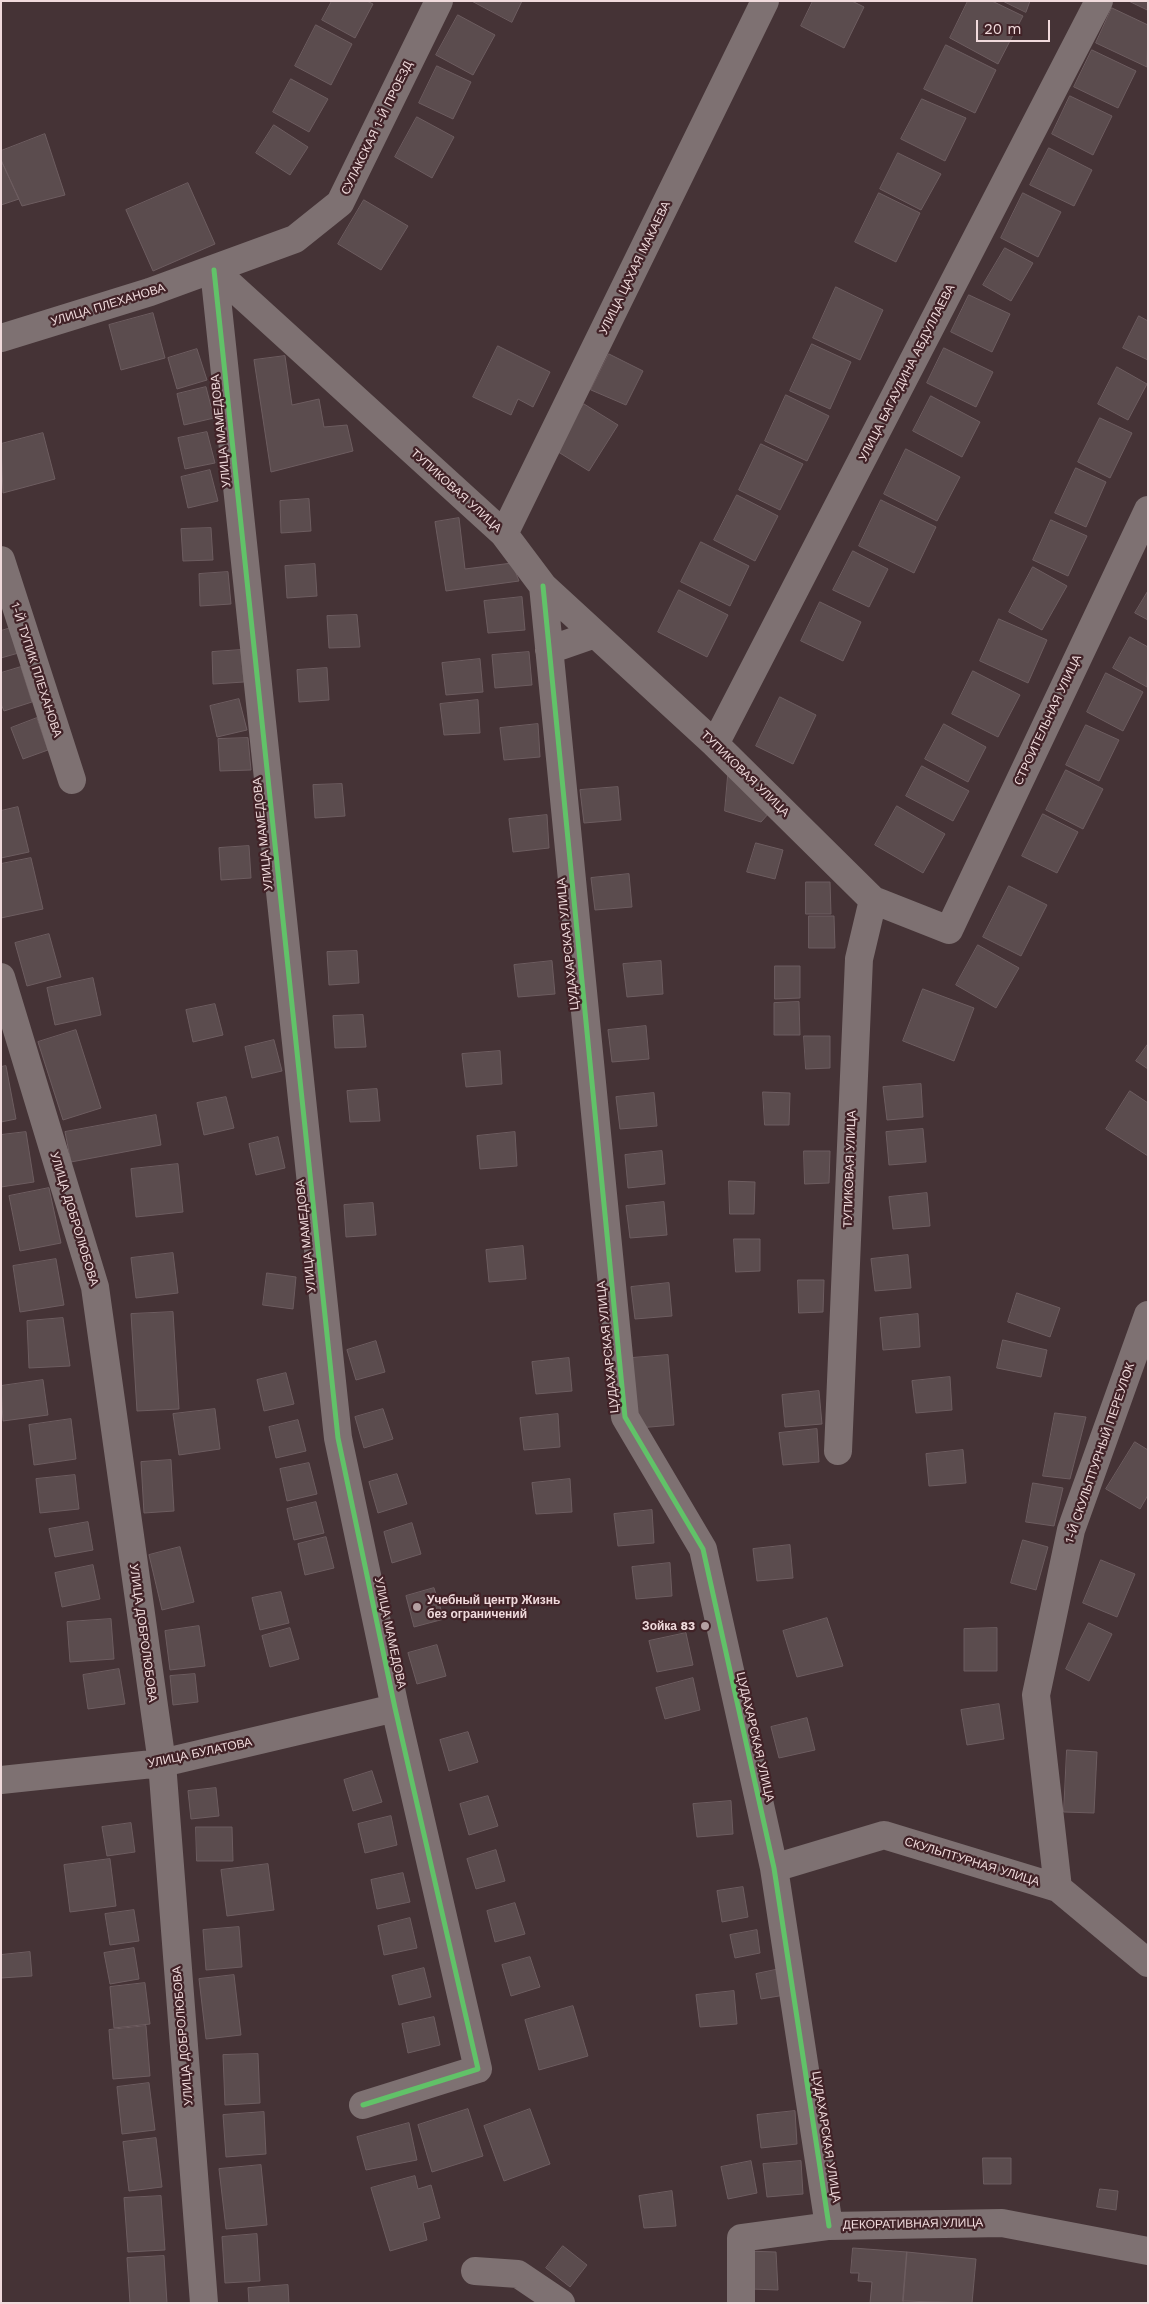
<!DOCTYPE html>
<html>
<head>
<meta charset="utf-8">
<style>
	body { margin:0 }
	#map { position:relative; width:1149px; height:2304px; overflow:hidden; background:#453336; font-family:"Work Sans",sans-serif }
	canvas { display:block }
	.frame { position:absolute; inset:0; border:2px solid #f0dadc; pointer-events:none }
	.scale { position:absolute; left:976px; top:20px; width:74px; height:22px; box-sizing:border-box; border:2px solid #f0dadc; border-top:0; padding-left:6px; font-size:15px; line-height:18px; white-space:nowrap; color:#f0dadc; -webkit-text-stroke:4px #412227; paint-order:stroke }
</style>
</head>
<body>
<div id="map">
<canvas width="1149" height="2304"></canvas>
<div class="frame"></div>
<div class="scale">20 m</div>
</div>
<script>
const context = document.querySelector('canvas').getContext('2d');
context.lineJoin = 'round';
function fillPath(path, color) { context.fillStyle = color; context.fill(path, 'evenodd'); }
function strokePath(path, color, width, dash) { context.strokeStyle = color; context.lineWidth = width; context.lineCap = dash ? 'butt' : 'round'; context.setLineDash(dash || []); context.stroke(path); }
function write(font, color, halo, rows, align = 'center') {
  context.font = font + ' "Work Sans",sans-serif'; context.lineWidth = 4.5; context.setLineDash([]); context.textBaseline = 'middle'; context.strokeStyle = halo; context.fillStyle = color; for (const [text, x, y, turn = 0] of rows) {
    context.save(); context.translate(x, y); context.rotate((+turn || 0) * Math.PI / 180); context.textAlign = isNaN(turn) ? turn : align; if (halo) context.strokeText(text, 0, 0); context.fillText(text, 0, 0); context.restore();
  }
}
const building = new Path2D(`
	M 332,1 L 367,1 L 373,4 L 355,38 L 322,20 Z
	M 472,1 L 522,1 L 512,22 Z
	M 813,1 L 852,1 L 864,7 L 844,48 L 801,26 Z
	M 968,1 L 992,1 L 1023,16 L 998,64 L 950,38 Z
	M 1003,1 L 1030,1 L 1026,12 Z
	M 1129,1 L 1148,1 L 1148,10 Z
	M 1112,8 L 1148,25 L 1147,67 L 1096,43 Z
	M 458,15 L 495,35 L 473,75 L 436,55 Z
	M 316,25 L 352,44 L 331,85 L 295,66 Z
	M 946,45 L 996,70 L 975,113 L 924,89 Z
	M 1092,50 L 1136,71 L 1118,108 L 1074,87 Z
	M 437,66 L 471,82 L 453,119 L 419,103 Z
	M 291,79 L 328,99 L 309,132 L 273,112 Z
	M 1070,96 L 1112,116 L 1093,155 L 1052,134 Z
	M 922,99 L 966,118 L 945,161 L 901,139 Z
	M 417,117 L 454,137 L 432,178 L 395,157 Z
	M 274,125 L 308,147 L 290,175 L 256,153 Z
	M 45,134 L 65,195 L 22,206 L 1,160 L 1,151 Z
	M 1049,148 L 1092,170 L 1074,206 L 1030,185 Z
	M 898,153 L 941,174 L 921,210 L 880,189 Z
	M 1,160 L 19,199 L 1,205 Z
	M 188,183 L 215,244 L 153,271 L 126,210 Z
	M 879,193 L 920,213 L 896,262 L 855,242 Z
	M 1023,193 L 1061,212 L 1038,257 L 1001,238 Z
	M 364,200 L 408,226 L 381,270 L 338,244 Z
	M 1005,248 L 1033,263 L 1011,301 L 983,285 Z
	M 836,287 L 883,310 L 860,360 L 813,338 Z
	M 969,295 L 1010,314 L 992,352 L 951,332 Z
	M 153,313 L 165,358 L 121,370 L 109,325 Z
	M 1139,316 L 1148,321 L 1148,360 L 1123,348 Z
	M 812,344 L 851,362 L 830,409 L 790,391 Z
	M 498,346 L 550,372 L 533,407 L 518,399 L 511,415 L 473,397 Z
	M 944,348 L 993,372 L 976,407 L 927,383 Z
	M 197,349 L 207,380 L 177,389 L 168,358 Z
	M 609,354 L 643,371 L 626,405 L 591,390 Z
	M 285,356 L 292,405 L 319,399 L 324,427 L 347,425 L 353,451 L 271,472 L 254,360 Z
	M 1117,367 L 1147,384 L 1128,420 L 1098,404 Z
	M 206,387 L 214,418 L 184,425 L 177,394 Z
	M 786,395 L 829,416 L 807,461 L 765,441 Z
	M 931,396 L 980,422 L 962,457 L 913,431 Z
	M 584,404 L 618,425 L 589,471 L 555,450 Z
	M 1100,418 L 1132,433 L 1110,478 L 1078,462 Z
	M 207,432 L 215,463 L 185,469 L 178,438 Z
	M 43,433 L 55,479 L 3,493 L 1,444 Z
	M 761,444 L 803,464 L 780,510 L 739,490 Z
	M 906,449 L 960,477 L 937,521 L 884,494 Z
	M 1076,468 L 1106,482 L 1086,527 L 1055,513 Z
	M 210,470 L 218,501 L 188,508 L 181,477 Z
	M 737,495 L 778,516 L 755,561 L 714,540 Z
	M 309,499 L 311,531 L 281,533 L 280,501 Z
	M 881,500 L 936,527 L 914,573 L 859,546 Z
	M 459,518 L 465,569 L 512,563 L 519,581 L 446,591 L 435,522 Z
	M 1051,520 L 1087,536 L 1068,576 L 1033,560 Z
	M 211,528 L 213,560 L 183,561 L 181,529 Z
	M 701,542 L 749,566 L 730,606 L 681,582 Z
	M 853,551 L 888,569 L 869,607 L 833,590 Z
	M 315,564 L 317,596 L 287,598 L 285,566 Z
	M 1033,567 L 1067,586 L 1042,630 L 1009,612 Z
	M 228,572 L 231,604 L 200,606 L 199,574 Z
	M 679,590 L 728,615 L 707,657 L 658,632 Z
	M 1148,591 L 1148,620 L 1135,613 Z
	M 522,597 L 525,630 L 488,633 L 484,601 Z
	M 820,602 L 861,622 L 843,661 L 801,641 Z
	M 357,615 L 360,647 L 329,648 L 327,616 Z
	M 999,619 L 1047,640 L 1028,683 L 980,661 Z
	M 14,627 L 22,652 L 1,658 L 1,631 Z
	M 1130,637 L 1148,647 L 1147,687 L 1113,668 Z
	M 241,650 L 244,682 L 213,684 L 212,652 Z
	M 529,652 L 532,685 L 495,688 L 492,655 Z
	M 480,659 L 483,692 L 446,695 L 442,663 Z
	M 21,667 L 32,702 L 4,711 L 1,704 L 1,673 Z
	M 327,668 L 329,700 L 299,702 L 297,670 Z
	M 973,671 L 1020,695 L 998,737 L 952,714 Z
	M 1106,673 L 1143,692 L 1123,731 L 1087,712 Z
	M 780,697 L 816,715 L 793,764 L 756,746 Z
	M 239,699 L 247,730 L 217,737 L 210,706 Z
	M 478,700 L 480,733 L 444,735 L 440,704 Z
	M 37,718 L 48,750 L 23,759 L 11,728 Z
	M 538,724 L 540,757 L 504,760 L 500,728 Z
	M 944,724 L 986,747 L 968,782 L 925,759 Z
	M 1086,725 L 1119,740 L 1099,781 L 1066,765 Z
	M 248,738 L 251,770 L 220,771 L 218,739 Z
	M 922,766 L 969,791 L 953,821 L 906,796 Z
	M 1066,770 L 1103,789 L 1083,829 L 1046,810 Z
	M 728,775 L 770,812 L 761,822 L 725,811 Z
	M 342,784 L 345,816 L 315,818 L 313,785 Z
	M 618,787 L 621,820 L 584,823 L 580,790 Z
	M 897,806 L 945,834 L 923,873 L 875,845 Z
	M 18,807 L 29,852 L 1,858 L 1,811 Z
	M 1043,814 L 1078,832 L 1057,873 L 1022,856 Z
	M 547,815 L 549,848 L 513,852 L 509,819 Z
	M 756,843 L 783,850 L 775,879 L 747,872 Z
	M 249,846 L 251,878 L 221,880 L 219,848 Z
	M 31,858 L 43,909 L 1,918 L 1,864 Z
	M 629,874 L 632,907 L 595,910 L 591,878 Z
	M 806,882 L 830,882 L 831,914 L 806,914 Z
	M 1009,886 L 1047,905 L 1021,956 L 983,937 Z
	M 809,916 L 834,916 L 835,948 L 809,948 Z
	M 49,934 L 61,977 L 27,986 L 15,943 Z
	M 978,945 L 1019,968 L 996,1008 L 956,985 Z
	M 357,951 L 359,983 L 329,985 L 327,952 Z
	M 552,961 L 555,994 L 518,997 L 514,965 Z
	M 661,961 L 663,994 L 627,997 L 623,964 Z
	M 775,966 L 800,966 L 800,998 L 775,999 Z
	M 93,978 L 101,1015 L 55,1025 L 47,988 Z
	M 923,989 L 974,1008 L 954,1061 L 903,1041 Z
	M 799,1002 L 800,1035 L 774,1035 L 774,1003 Z
	M 215,1004 L 223,1035 L 193,1042 L 186,1010 Z
	M 363,1015 L 366,1047 L 335,1048 L 333,1016 Z
	M 646,1026 L 649,1059 L 612,1062 L 608,1030 Z
	M 76,1030 L 101,1108 L 63,1120 L 38,1042 Z
	M 804,1036 L 830,1036 L 830,1068 L 806,1069 Z
	M 274,1040 L 282,1071 L 252,1078 L 245,1047 Z
	M 1148,1044 L 1148,1069 L 1136,1061 Z
	M 500,1051 L 502,1084 L 466,1087 L 462,1054 Z
	M 6,1066 L 16,1119 L 1,1122 L 1,1067 Z
	M 921,1084 L 923,1117 L 887,1120 L 883,1087 Z
	M 377,1089 L 380,1121 L 350,1122 L 347,1091 Z
	M 1130,1091 L 1148,1103 L 1148,1156 L 1106,1129 Z
	M 763,1092 L 790,1093 L 789,1125 L 765,1125 Z
	M 654,1093 L 657,1126 L 620,1129 L 616,1097 Z
	M 226,1097 L 234,1128 L 204,1135 L 197,1103 Z
	M 156,1115 L 161,1145 L 71,1162 L 65,1132 Z
	M 923,1129 L 926,1162 L 889,1165 L 886,1132 Z
	M 26,1132 L 34,1182 L 1,1187 L 1,1135 Z
	M 515,1132 L 517,1166 L 480,1169 L 477,1136 Z
	M 278,1137 L 285,1168 L 256,1175 L 249,1144 Z
	M 662,1151 L 665,1184 L 628,1188 L 625,1155 Z
	M 804,1151 L 830,1151 L 829,1183 L 805,1184 Z
	M 178,1164 L 183,1212 L 136,1217 L 131,1169 Z
	M 729,1181 L 755,1182 L 754,1214 L 730,1214 Z
	M 49,1188 L 61,1243 L 20,1251 L 9,1196 Z
	M 927,1193 L 930,1226 L 893,1229 L 889,1197 Z
	M 664,1202 L 667,1235 L 630,1238 L 626,1206 Z
	M 373,1203 L 376,1235 L 346,1237 L 344,1205 Z
	M 734,1239 L 760,1239 L 760,1271 L 736,1272 Z
	M 523,1246 L 526,1279 L 489,1282 L 486,1250 Z
	M 173,1253 L 178,1293 L 136,1298 L 131,1258 Z
	M 908,1255 L 911,1288 L 875,1291 L 871,1259 Z
	M 56,1259 L 64,1305 L 20,1312 L 13,1266 Z
	M 267,1273 L 296,1277 L 293,1309 L 263,1305 Z
	M 798,1280 L 824,1280 L 823,1312 L 799,1313 Z
	M 669,1283 L 672,1316 L 635,1319 L 631,1287 Z
	M 1017,1293 L 1060,1308 L 1050,1337 L 1008,1322 Z
	M 173,1312 L 179,1409 L 137,1411 L 131,1314 Z
	M 918,1314 L 920,1347 L 883,1350 L 880,1318 Z
	M 63,1318 L 70,1366 L 29,1368 L 27,1321 Z
	M 1003,1340 L 1047,1350 L 1041,1377 L 997,1368 Z
	M 376,1341 L 385,1372 L 356,1380 L 347,1350 Z
	M 668,1355 L 674,1425 L 638,1428 L 632,1358 Z
	M 569,1358 L 572,1391 L 536,1394 L 532,1362 Z
	M 286,1373 L 294,1404 L 264,1411 L 257,1380 Z
	M 950,1377 L 952,1410 L 916,1413 L 912,1381 Z
	M 43,1380 L 48,1415 L 3,1421 L 1,1386 Z
	M 819,1391 L 822,1424 L 785,1427 L 782,1395 Z
	M 215,1409 L 220,1449 L 179,1455 L 173,1414 Z
	M 383,1409 L 393,1439 L 364,1448 L 355,1417 Z
	M 1055,1413 L 1086,1417 L 1070,1479 L 1043,1476 Z
	M 558,1414 L 560,1447 L 524,1450 L 520,1418 Z
	M 71,1419 L 76,1459 L 34,1465 L 29,1425 Z
	M 298,1420 L 306,1451 L 276,1458 L 269,1427 Z
	M 817,1429 L 819,1462 L 783,1465 L 779,1433 Z
	M 1135,1442 L 1148,1450 L 1148,1495 L 1140,1509 L 1106,1489 Z
	M 963,1450 L 966,1483 L 929,1486 L 926,1454 Z
	M 171,1460 L 174,1511 L 144,1513 L 141,1462 Z
	M 309,1463 L 317,1494 L 287,1501 L 280,1469 Z
	M 397,1474 L 407,1504 L 378,1513 L 369,1482 Z
	M 75,1475 L 79,1509 L 40,1513 L 36,1479 Z
	M 570,1479 L 572,1512 L 536,1514 L 532,1483 Z
	M 1033,1483 L 1063,1488 L 1054,1526 L 1026,1522 Z
	M 316,1502 L 324,1533 L 294,1540 L 287,1509 Z
	M 652,1510 L 654,1543 L 618,1546 L 614,1514 Z
	M 88,1522 L 93,1550 L 55,1557 L 49,1529 Z
	M 412,1523 L 421,1554 L 392,1563 L 384,1532 Z
	M 326,1537 L 334,1568 L 305,1575 L 298,1544 Z
	M 1023,1540 L 1048,1547 L 1036,1590 L 1011,1583 Z
	M 790,1545 L 793,1578 L 757,1581 L 753,1549 Z
	M 180,1547 L 194,1602 L 162,1610 L 149,1555 Z
	M 1101,1560 L 1135,1574 L 1117,1617 L 1083,1603 Z
	M 670,1563 L 672,1596 L 636,1599 L 632,1567 Z
	M 93,1565 L 100,1599 L 62,1607 L 55,1573 Z
	M 434,1588 L 444,1619 L 414,1627 L 406,1596 Z
	M 281,1592 L 289,1623 L 260,1630 L 252,1598 Z
	M 827,1618 L 843,1666 L 797,1677 L 783,1631 Z
	M 111,1619 L 114,1659 L 70,1662 L 67,1622 Z
	M 1089,1623 L 1112,1634 L 1089,1681 L 1066,1669 Z
	M 199,1626 L 205,1666 L 170,1670 L 165,1631 Z
	M 290,1628 L 299,1659 L 270,1667 L 262,1636 Z
	M 997,1628 L 997,1671 L 964,1671 L 964,1629 Z
	M 686,1633 L 693,1665 L 657,1672 L 649,1641 Z
	M 437,1645 L 446,1676 L 417,1684 L 408,1653 Z
	M 119,1669 L 125,1704 L 88,1709 L 83,1675 Z
	M 195,1674 L 198,1702 L 173,1705 L 170,1676 Z
	M 693,1678 L 700,1710 L 665,1719 L 656,1688 Z
	M 999,1704 L 1004,1739 L 967,1745 L 961,1710 Z
	M 807,1718 L 815,1750 L 779,1758 L 771,1727 Z
	M 468,1732 L 478,1762 L 449,1771 L 440,1740 Z
	M 1067,1750 L 1097,1752 L 1094,1813 L 1064,1812 Z
	M 372,1771 L 382,1802 L 353,1811 L 344,1780 Z
	M 216,1788 L 219,1816 L 191,1819 L 188,1791 Z
	M 488,1796 L 498,1826 L 469,1835 L 460,1804 Z
	M 731,1801 L 733,1834 L 697,1837 L 693,1804 Z
	M 391,1816 L 397,1845 L 365,1853 L 358,1824 Z
	M 131,1823 L 135,1852 L 107,1856 L 102,1827 Z
	M 196,1827 L 232,1827 L 233,1861 L 197,1861 Z
	M 496,1850 L 505,1881 L 476,1889 L 467,1859 Z
	M 110,1859 L 116,1906 L 70,1912 L 64,1865 Z
	M 268,1864 L 274,1910 L 227,1916 L 221,1870 Z
	M 403,1873 L 410,1902 L 377,1909 L 371,1880 Z
	M 743,1887 L 748,1917 L 722,1922 L 717,1891 Z
	M 515,1903 L 525,1934 L 495,1942 L 487,1911 Z
	M 134,1910 L 139,1941 L 110,1945 L 105,1914 Z
	M 410,1918 L 417,1948 L 384,1955 L 378,1926 Z
	M 239,1927 L 242,1967 L 206,1970 L 203,1930 Z
	M 757,1930 L 760,1953 L 735,1958 L 730,1935 Z
	M 134,1948 L 139,1979 L 110,1984 L 104,1953 Z
	M 30,1952 L 32,1976 L 1,1978 L 1,1955 Z
	M 530,1957 L 540,1987 L 511,1996 L 502,1965 Z
	M 424,1968 L 431,1997 L 399,2005 L 392,1976 Z
	M 780,1969 L 785,1995 L 761,1999 L 756,1974 Z
	M 234,1975 L 241,2035 L 206,2039 L 199,1979 Z
	M 145,1983 L 150,2024 L 114,2028 L 110,1987 Z
	M 734,1991 L 737,2024 L 700,2027 L 696,1995 Z
	M 573,2006 L 588,2056 L 539,2070 L 525,2020 Z
	M 434,2017 L 440,2045 L 408,2053 L 402,2024 Z
	M 146,2026 L 150,2076 L 113,2079 L 109,2030 Z
	M 258,2054 L 260,2103 L 225,2105 L 223,2055 Z
	M 149,2083 L 155,2130 L 122,2134 L 117,2087 Z
	M 468,2109 L 483,2156 L 432,2172 L 418,2125 Z
	M 530,2109 L 550,2164 L 504,2181 L 484,2126 Z
	M 795,2111 L 797,2144 L 761,2148 L 757,2115 Z
	M 264,2112 L 266,2154 L 226,2157 L 223,2115 Z
	M 409,2123 L 417,2160 L 366,2170 L 357,2137 Z
	M 156,2138 L 162,2187 L 129,2191 L 123,2142 Z
	M 983,2158 L 1011,2158 L 1011,2184 L 984,2184 Z
	M 751,2161 L 757,2193 L 728,2199 L 721,2167 Z
	M 801,2161 L 803,2194 L 767,2197 L 763,2164 Z
	M 261,2165 L 267,2225 L 226,2229 L 219,2169 Z
	M 415,2176 L 418,2189 L 431,2185 L 440,2218 L 423,2223 L 427,2240 L 390,2251 L 371,2188 Z
	M 1100,2189 L 1118,2191 L 1116,2210 L 1097,2207 Z
	M 672,2191 L 676,2226 L 644,2228 L 639,2196 Z
	M 161,2196 L 165,2250 L 128,2252 L 124,2198 Z
	M 257,2234 L 260,2281 L 225,2283 L 222,2237 Z
	M 563,2246 L 587,2265 L 570,2287 L 546,2268 Z
	M 853,2248 L 907,2252 L 903,2303 L 870,2303 L 872,2282 L 858,2281 L 859,2273 L 851,2273 Z
	M 746,2251 L 776,2252 L 778,2290 L 751,2289 Z
	M 907,2252 L 976,2259 L 972,2303 L 903,2301 Z
	M 164,2256 L 167,2303 L 130,2303 L 127,2258 Z
	M 288,2285 L 289,2303 L 249,2303 L 248,2288 Z`);
fillPath(building, '#5b4c4e');
strokePath(building, '#6d5d60', 1);
strokePath(new Path2D(`
	M 214,270 L 338,1438 L 395,1708 L 478,2069 L 363,2105
	M 214,270 L 504,534 L 543,586 L 715,744 L 873,900 L 859,959 L 838,1451
	M 1,338 L 150,292 L 295,239 L 340,203 L 439,1
	M 504,534 L 765,1
	M 1,560 L 72,780
	M 543,586 L 625,1417 L 703,1549 L 774,1868 L 829,2226
	M 549,650 L 595,634
	M 715,744 L 1099,1
	M 873,900 L 949,930 L 1148,510
	M 1,977 L 95,1287 L 162,1763 L 204,2303
	M 1,1780 L 162,1763 L 395,1708
	M 774,1868 L 884,1835 L 1058,1888 L 1148,1963
	M 1058,1888 L 1036,1695 L 1071,1530 L 1148,1315
	M 475,2271 L 518,2274 L 561,2303
	M 741,2303 L 741,2238 L 829,2226 L 1002,2223 L 1148,2251`), '#7e7172', 28);
strokePath(new Path2D(`
	M 214,270 L 338,1438 L 395,1708 L 478,2069 L 363,2105
	M 543,586 L 625,1417 L 703,1549 L 774,1868 L 829,2226`), '#61c268', 5);
for (const [x, y, r, color] of [
	[417,1607,5,"#b4a0a2"],
	[705,1626,5,"#b4a0a2"]
]) { const dot = new Path2D(); dot.arc(x, y, r, 0, 2 * Math.PI); context.fillStyle = color; context.fill(dot); strokePath(dot, '#412227', 2); }
write('12px', '#f0dadc', '#412227', [
	["СУЛАКСКАЯ 1-Й ПРОЕЗД",377,128,-64],
	["УЛИЦА ЦАХАЯ МАКАЕВА",635,268,-64],
	["УЛИЦА ПЛЕХАНОВА",108,305,-17],
	["УЛИЦА БАГАУДИНА АБДУЛЛАЕВА",907,373,-63],
	["УЛИЦА МАМЕДОВА",221,431,-96],
	["ТУПИКОВАЯ УЛИЦА",456,491,42],
	["1-Й ТУПИК ПЛЕХАНОВА",36,670,72],
	["СТРОИТЕЛЬНАЯ УЛИЦА",1048,720,-65],
	["ТУПИКОВАЯ УЛИЦА",745,774,44],
	["УЛИЦА МАМЕДОВА",263,834,-96],
	["ЦУДАХАРСКАЯ УЛИЦА",568,944,-96],
	["ТУПИКОВАЯ УЛИЦА",850,1169,-88],
	["УЛИЦА ДОБРОЛЮБОВА",74,1219,73],
	["УЛИЦА МАМЕДОВА",306,1236,-96],
	["ЦУДАХАРСКАЯ УЛИЦА",608,1347,-96],
	["1-Й СКУЛЬПТУРНЫЙ ПЕРЕУЛОК",1100,1453,-71],
	["УЛИЦА ДОБРОЛЮБОВА",143,1633,82],
	["УЛИЦА МАМЕДОВА",390,1633,78],
	["ЦУДАХАРСКАЯ УЛИЦА",755,1737,77],
	["УЛИЦА БУЛАТОВА",200,1753,-12],
	["СКУЛЬПТУРНАЯ УЛИЦА",972,1862,17],
	["УЛИЦА ДОБРОЛЮБОВА",183,2036,-95],
	["ЦУДАХАРСКАЯ УЛИЦА",826,2137,81],
	["ДЕКОРАТИВНАЯ УЛИЦА",913,2224,-1]
]);
write('bold 12px', '#f0dadc', '#412227', [
	["Учебный центр Жизнь",427,1600],
	["без ограничений",427,1614],
	["Зойка 83",695,1626,"right"]
], 'left');
</script>
</body>
</html>
